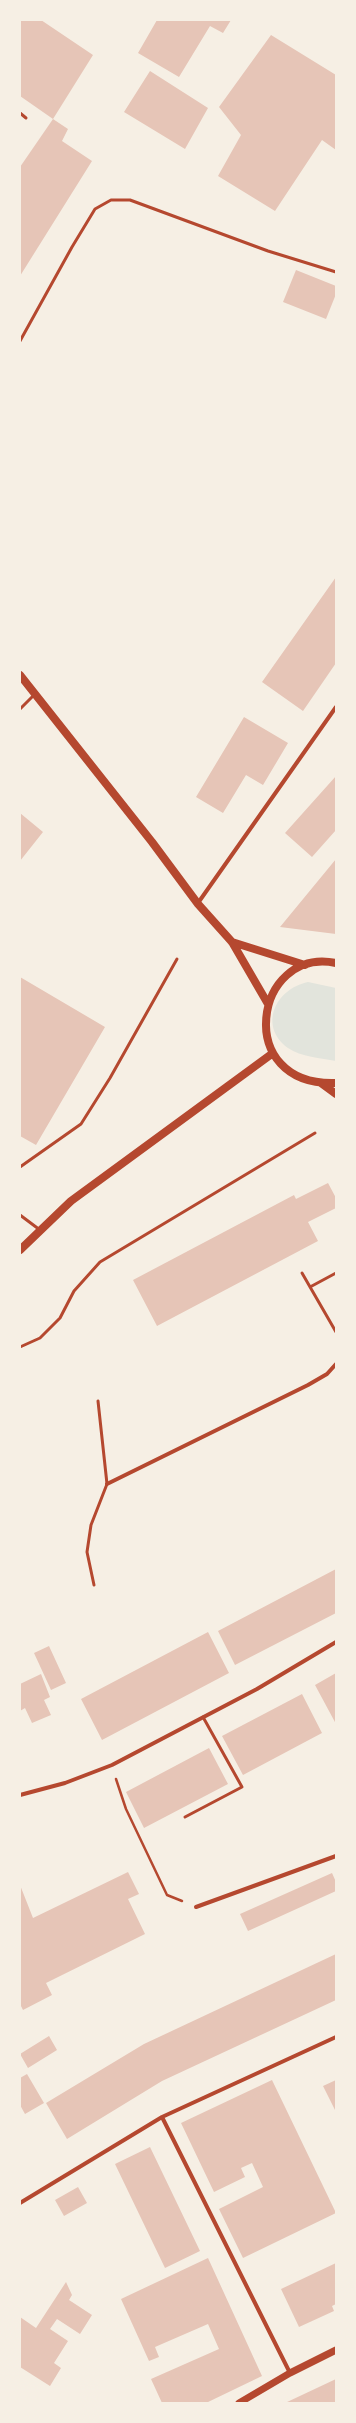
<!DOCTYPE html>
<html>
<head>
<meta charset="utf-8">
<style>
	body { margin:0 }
	#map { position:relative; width:356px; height:2423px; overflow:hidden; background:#f6efe4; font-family:Rubik,sans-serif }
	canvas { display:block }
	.frame { position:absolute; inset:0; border:21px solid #f6efe4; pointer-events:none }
</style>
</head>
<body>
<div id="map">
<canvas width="356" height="2423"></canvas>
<div class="frame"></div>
</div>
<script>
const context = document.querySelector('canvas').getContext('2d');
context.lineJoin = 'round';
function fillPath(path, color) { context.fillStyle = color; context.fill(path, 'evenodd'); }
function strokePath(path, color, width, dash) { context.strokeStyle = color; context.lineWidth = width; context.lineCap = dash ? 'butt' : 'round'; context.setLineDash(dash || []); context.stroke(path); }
fillPath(new Path2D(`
	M 308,982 L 336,988 L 336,1061 C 321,1058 301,1057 288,1048 C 258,1026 275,989 308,982 Z`), '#e2e4dc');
fillPath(new Path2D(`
	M 20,20 L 41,20 L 93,55 L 53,119 L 68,129 L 62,141 L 92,161 L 20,276 L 20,167 L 53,119 L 20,96 Z
	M 157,20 L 231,20 L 223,33 L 210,26 L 179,77 L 138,53 Z
	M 271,35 L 336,75 L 336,150 L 322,140 L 275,211 L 218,176 L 241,135 L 219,107 Z
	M 150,71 L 208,108 L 185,149 L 124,112 Z
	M 296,270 L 336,286 L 336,294 L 326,319 L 283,302 Z
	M 336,577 L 336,663 L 303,711 L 262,682 Z
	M 244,717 L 288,743 L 263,785 L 246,775 L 223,813 L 196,797 Z
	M 336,776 L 336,830 L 312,857 L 285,833 Z
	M 20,813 L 43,832 L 20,861 Z
	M 336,859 L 336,934 L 280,927 Z
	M 20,977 L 105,1027 L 36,1145 L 20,1136 Z
	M 328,1183 L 336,1198 L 336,1208 L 308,1222 L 318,1241 L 157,1326 L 133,1280 L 294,1195 L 296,1199 Z
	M 336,1569 L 336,1613 L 235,1665 L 218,1631 Z
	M 208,1632 L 229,1673 L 102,1740 L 81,1699 Z
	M 49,1646 L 66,1683 L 51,1690 L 34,1653 Z
	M 336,1673 L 336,1724 L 315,1685 Z
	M 41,1674 L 50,1697 L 44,1700 L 51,1715 L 32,1723 L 25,1708 L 20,1711 L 20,1684 Z
	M 302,1694 L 322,1733 L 243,1775 L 222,1736 Z
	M 209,1748 L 228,1784 L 144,1828 L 126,1792 Z
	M 128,1872 L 139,1894 L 128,1899 L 145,1934 L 46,1983 L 52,1995 L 23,2010 L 20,2004 L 20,1885 L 33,1918 Z
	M 332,1873 L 336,1882 L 336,1891 L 248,1931 L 240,1914 Z
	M 336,1954 L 336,2000 L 162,2081 L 67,2139 L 46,2103 L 144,2044 Z
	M 49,2036 L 57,2050 L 28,2068 L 20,2054 Z
	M 27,2074 L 44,2103 L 25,2114 L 20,2105 L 20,2078 Z
	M 272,2080 L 336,2213 L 243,2258 L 219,2209 L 263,2187 L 252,2163 L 241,2168 L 245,2177 L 214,2192 L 181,2123 Z
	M 336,2080 L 336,2112 L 323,2086 Z
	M 150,2147 L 200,2251 L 165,2268 L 115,2164 Z
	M 78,2187 L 87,2203 L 64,2216 L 55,2200 Z
	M 208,2258 L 262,2376 L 206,2403 L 162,2403 L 151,2379 L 219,2349 L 208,2324 L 155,2347 L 159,2357 L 149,2361 L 121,2299 Z
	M 336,2263 L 336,2304 L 332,2306 L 334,2311 L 299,2327 L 281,2289 Z
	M 66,2282 L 72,2295 L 69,2300 L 92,2315 L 80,2334 L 57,2319 L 50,2329 L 68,2341 L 54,2363 L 61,2368 L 50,2386 L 20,2367 L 20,2317 L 36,2328 Z
	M 336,2379 L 336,2403 L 285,2403 Z`), '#e6c5b7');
strokePath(new Path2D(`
	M 116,1779 L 126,1809 L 167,1895 L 182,1901`), '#b5482f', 2.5);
strokePath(new Path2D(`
	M 20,113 L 26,118
	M 20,341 L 72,247 L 95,209 L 111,200 L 130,200 L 268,251 L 336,272
	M 20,709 L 35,694
	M 20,1167 L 81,1124 L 110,1078 L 177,959
	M 20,1215 L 40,1230
	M 302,1273 L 336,1332
	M 310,1287 L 336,1273
	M 20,1347 L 40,1338 L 60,1318 L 74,1291 L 100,1262 L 315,1133
	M 94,1585 L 87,1552 L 91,1525 L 107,1484 L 98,1401
	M 185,1817 L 242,1787 L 203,1717`), '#b5482f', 3);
strokePath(new Path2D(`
	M 198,903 L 336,707
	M 107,1484 L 308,1385 L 327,1374 L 336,1364
	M 20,1795 L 65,1783 L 112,1765 L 257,1689 L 336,1642
	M 196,1907 L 336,1856
	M 162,2117 L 290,2373
	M 20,2203 L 162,2117 L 336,2037`), '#b5482f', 4);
strokePath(new Path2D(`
	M 239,2403 L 290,2373 L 336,2350`), '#b5482f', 7);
strokePath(new Path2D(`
	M 20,675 L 152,842 L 198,904 L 232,942 L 268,1004
	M 232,942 L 305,965
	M 336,963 C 254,946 232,1087 336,1083
	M 321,1083 L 336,1094
	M 20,1250 L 71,1201 L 273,1053`), '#b5482f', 8);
</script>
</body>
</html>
